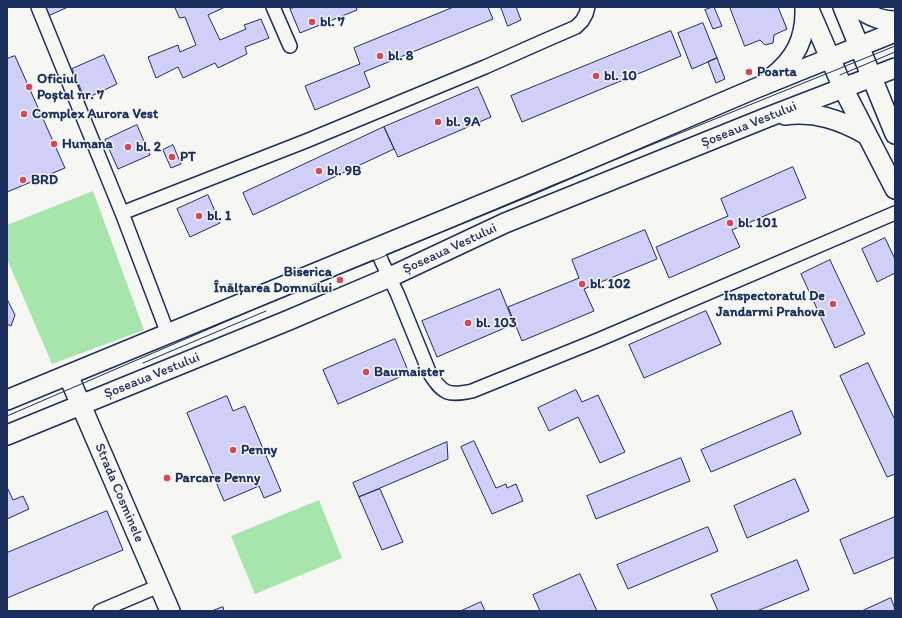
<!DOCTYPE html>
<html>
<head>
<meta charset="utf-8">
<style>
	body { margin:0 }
	#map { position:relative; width:902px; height:618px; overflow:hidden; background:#f6f6f2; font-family:Itim,sans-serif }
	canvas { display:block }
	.frame { position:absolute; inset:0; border:8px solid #1b2f5e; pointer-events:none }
</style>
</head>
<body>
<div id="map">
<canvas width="902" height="618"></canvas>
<div class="frame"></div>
</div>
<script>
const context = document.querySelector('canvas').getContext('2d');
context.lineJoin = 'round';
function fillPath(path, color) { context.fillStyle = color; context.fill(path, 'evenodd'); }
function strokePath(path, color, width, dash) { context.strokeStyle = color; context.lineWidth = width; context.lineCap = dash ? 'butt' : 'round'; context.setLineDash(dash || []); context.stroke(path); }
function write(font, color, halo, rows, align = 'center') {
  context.font = font + ' Itim,sans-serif'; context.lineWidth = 3; context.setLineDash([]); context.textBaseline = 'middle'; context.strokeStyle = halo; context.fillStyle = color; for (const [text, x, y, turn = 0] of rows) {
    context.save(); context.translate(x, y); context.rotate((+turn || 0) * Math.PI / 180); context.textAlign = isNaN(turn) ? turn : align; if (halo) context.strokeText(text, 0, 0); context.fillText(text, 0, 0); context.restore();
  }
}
fillPath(new Path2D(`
	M 93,191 L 144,330 L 52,364 L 7,259 L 7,225 Z
	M 319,500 L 342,558 L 255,594 L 231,536 Z`), '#a7e5ad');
const building = new Path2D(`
	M 44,7 L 68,7 L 48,16 Z
	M 175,7 L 225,7 L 208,15 L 220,40 L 246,29 L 244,25 L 261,19 L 269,38 L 245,47 L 247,54 L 218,68 L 215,63 L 183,78 L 178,67 L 156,78 L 148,57 L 178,45 L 180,52 L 196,45 L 185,17 L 180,18 Z
	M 296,7 L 356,7 L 357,10 L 300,33 L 290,9 Z
	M 454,7 L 488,7 L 493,19 L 364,72 L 370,87 L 315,110 L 305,86 L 360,64 L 354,48 Z
	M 501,7 L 516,7 L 521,20 L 508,26 Z
	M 714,7 L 722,26 L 713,29 L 705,10 Z
	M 730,7 L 778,7 L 787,29 L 774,35 L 773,43 L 765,45 L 760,40 L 745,46 Z
	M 703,23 L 717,58 L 692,69 L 678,33 Z
	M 671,31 L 681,56 L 522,122 L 511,96 Z
	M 104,55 L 117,84 L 85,99 L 72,69 Z
	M 15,56 L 65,168 L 7,192 L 7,59 Z
	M 717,58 L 725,79 L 716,83 L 708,62 Z
	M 478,87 L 491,117 L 398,157 L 384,127 Z
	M 137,125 L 150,155 L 118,169 L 105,140 Z
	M 384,127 L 394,149 L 253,215 L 243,193 Z
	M 173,145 L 181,164 L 171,168 L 163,150 Z
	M 793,167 L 806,198 L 732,230 L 740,247 L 669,278 L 656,247 L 728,216 L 721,199 Z
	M 208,195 L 220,223 L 190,237 L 177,209 Z
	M 645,230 L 657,259 L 584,289 L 594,311 L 522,341 L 508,307 L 579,278 L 572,260 Z
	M 885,238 L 895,259 L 895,273 L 877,282 L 862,249 Z
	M 830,260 L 865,334 L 835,348 L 801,274 Z
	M 500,289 L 514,324 L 437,357 L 422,321 Z
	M 7,299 L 15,315 L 11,326 L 7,324 Z
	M 706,311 L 721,344 L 644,378 L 629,345 Z
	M 395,339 L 409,373 L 338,404 L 323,370 Z
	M 868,363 L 895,420 L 895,474 L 887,477 L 840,376 Z
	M 576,390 L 582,402 L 598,395 L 625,452 L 600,463 L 578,417 L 549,431 L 538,408 Z
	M 227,396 L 233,411 L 245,406 L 281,491 L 264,498 L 259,486 L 224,501 L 187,413 Z
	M 792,411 L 801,434 L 711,472 L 701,450 Z
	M 474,441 L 496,488 L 506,484 L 507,488 L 516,484 L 523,501 L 492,514 L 461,447 Z
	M 447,442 L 448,459 L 359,497 L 353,483 Z
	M 681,458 L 690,481 L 596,519 L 587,496 Z
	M 795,479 L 809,511 L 747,538 L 734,506 Z
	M 7,487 L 13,500 L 23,496 L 29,509 L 7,519 Z
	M 380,489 L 403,542 L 382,550 L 359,497 Z
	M 107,511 L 123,550 L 7,598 L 7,553 Z
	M 895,517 L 895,557 L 854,574 L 840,540 Z
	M 708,527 L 718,551 L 628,589 L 617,565 Z
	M 797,560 L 809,590 L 757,611 L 718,611 L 711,595 Z
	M 580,574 L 597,611 L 540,611 L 533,595 Z
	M 891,598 L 895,609 L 895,611 L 862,611 Z
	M 481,602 L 485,611 L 461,611 Z
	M 223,607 L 224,611 L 212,611 Z`);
fillPath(building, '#cfcff8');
strokePath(building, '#1b2f5e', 1);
const street = new Path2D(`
	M 38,7 L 122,213 L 168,334
	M 273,7 L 290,46
	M 122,213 L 306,141 L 485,67 L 546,40 L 576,27 L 582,21 L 586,14 L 588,7
	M 376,247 L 382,262 L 397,293 L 430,374 C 443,394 448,396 472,391 L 598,340 L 895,213
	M 100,611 L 159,586`);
const secondary = new Path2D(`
	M 808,7 L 843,88 L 895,189
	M 843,7 L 895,134
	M 857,7 C 868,15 881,21 895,21
	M 771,78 C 796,59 806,38 805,7
	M 785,115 C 815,111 841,120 867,135
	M 68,375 L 170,611
	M 7,400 L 529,185 L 754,89 L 895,32
	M 7,435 L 289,320 L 390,277 L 505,223 L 768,117 L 895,68`);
strokePath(street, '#1b2f5e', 16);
strokePath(secondary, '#1b2f5e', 22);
strokePath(street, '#f6f6f2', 13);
strokePath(secondary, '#f6f6f2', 19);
strokePath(new Path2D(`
	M 840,75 L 895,52
	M 143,363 L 266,311
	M 7,416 L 269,303 L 380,258 L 553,185 L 705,123 L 895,46`), '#1b2f5e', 1);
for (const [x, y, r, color] of [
	[312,22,4,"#d1495b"],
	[380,56,4,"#d1495b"],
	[749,72,4,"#d1495b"],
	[596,76,4,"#d1495b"],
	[29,87,4,"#d1495b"],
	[24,114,4,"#d1495b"],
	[438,122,4,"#d1495b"],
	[54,144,4,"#d1495b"],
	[128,147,4,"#d1495b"],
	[172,157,4,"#d1495b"],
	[319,171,4,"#d1495b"],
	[23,180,4,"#d1495b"],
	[199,216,4,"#d1495b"],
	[730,223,4,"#d1495b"],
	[340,280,4,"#d1495b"],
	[582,284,4,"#d1495b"],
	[833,304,4,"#d1495b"],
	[468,323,4,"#d1495b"],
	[366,372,4,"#d1495b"],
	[233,450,4,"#d1495b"],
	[167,478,4,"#d1495b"]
]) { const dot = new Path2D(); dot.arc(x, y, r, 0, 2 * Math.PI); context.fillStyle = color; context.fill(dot); strokePath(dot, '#f6f6f2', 1.5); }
write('bold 14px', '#1b2f5e', '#f6f6f2', [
	["bl. 7",320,22],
	["bl. 8",388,56],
	["Poarta",757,72],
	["bl. 10",604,76],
	["Oficiul",37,79],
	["Poștal nr. 7",37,95],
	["Complex Aurora Vest",32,114],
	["bl. 9A",446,122],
	["Humana",62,144],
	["bl. 2",136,147],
	["PT",180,157],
	["bl. 9B",327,171],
	["BRD",31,180],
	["bl. 1",207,216],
	["bl. 101",738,223],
	["Biserica",332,272,"right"],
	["Înălțarea Domnului",332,288,"right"],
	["bl. 102",590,284],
	["Inspectoratul De",825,296,"right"],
	["Jandarmi Prahova",825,312,"right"],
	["bl. 103",476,323],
	["Baumaister",374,372],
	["Penny",241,450],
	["Parcare Penny",175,478]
], 'left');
write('14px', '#1b2f5e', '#f6f6f2', [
	["Șoseaua Vestului",749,125,-22],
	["Șoseaua Vestului",450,249,-25],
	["Șoseaua Vestului",152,376,-22],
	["Strada Cosminele",119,493,67]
]);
</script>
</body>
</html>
